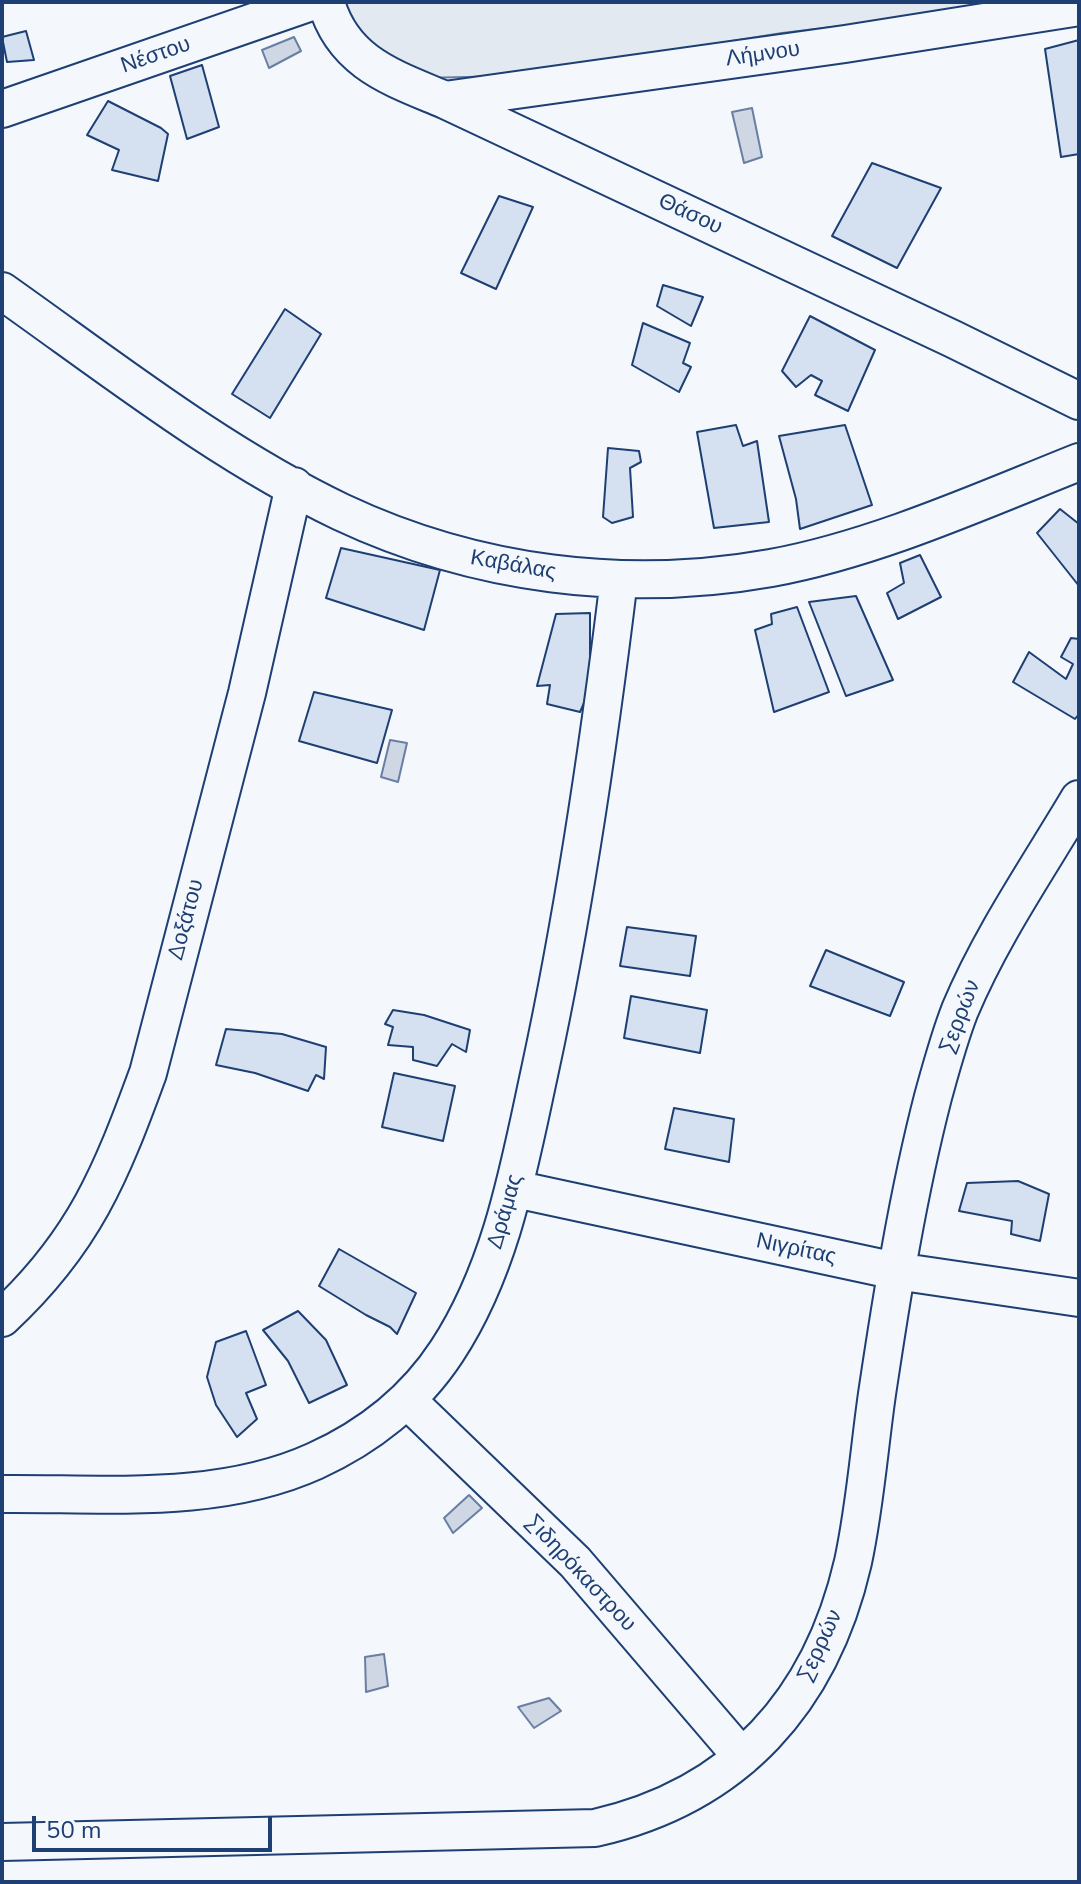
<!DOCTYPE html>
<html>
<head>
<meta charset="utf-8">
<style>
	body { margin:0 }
	#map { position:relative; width:1081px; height:1884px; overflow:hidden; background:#f4f7fb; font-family:"Nunito Sans",sans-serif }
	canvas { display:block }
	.frame { position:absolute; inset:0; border:4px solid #1d3f73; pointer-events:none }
	.scale { position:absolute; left:32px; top:1816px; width:240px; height:36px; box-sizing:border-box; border:4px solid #1d3f73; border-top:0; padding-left:10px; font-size:24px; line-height:28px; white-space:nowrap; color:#1d3f73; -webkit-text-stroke:6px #f4f7fb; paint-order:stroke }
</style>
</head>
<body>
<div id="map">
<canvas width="1081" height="1884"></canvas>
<div class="frame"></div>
<div class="scale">50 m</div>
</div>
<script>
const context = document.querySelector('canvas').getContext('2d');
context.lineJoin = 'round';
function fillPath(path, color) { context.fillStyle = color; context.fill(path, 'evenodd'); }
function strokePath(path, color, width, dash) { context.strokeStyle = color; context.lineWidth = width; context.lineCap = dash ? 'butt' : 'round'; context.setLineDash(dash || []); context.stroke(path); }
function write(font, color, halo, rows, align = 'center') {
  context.font = font + ' "Nunito Sans",sans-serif'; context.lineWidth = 6; context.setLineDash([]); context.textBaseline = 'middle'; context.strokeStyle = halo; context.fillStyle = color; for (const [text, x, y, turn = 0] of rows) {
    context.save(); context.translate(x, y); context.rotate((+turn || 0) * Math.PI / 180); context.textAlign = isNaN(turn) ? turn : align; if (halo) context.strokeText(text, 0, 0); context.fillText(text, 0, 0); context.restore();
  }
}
const green = new Path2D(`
	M 343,2 L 1043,2 L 782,33 L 515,76 L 418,78 L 391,64 L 356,30 Z`);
fillPath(green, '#e3e9f0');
strokePath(green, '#687fa3', 2);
const water = new Path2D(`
	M 294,37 L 301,51 L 269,68 L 262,50 Z
	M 752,108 L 762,157 L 744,163 L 732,112 Z
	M 390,740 L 407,743 L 398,782 L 381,777 Z
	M 469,1495 L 482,1508 L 453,1533 L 444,1518 Z
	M 384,1654 L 388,1686 L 366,1692 L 365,1657 Z
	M 549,1698 L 561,1711 L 534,1728 L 518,1707 Z`);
fillPath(water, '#cfd7e4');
strokePath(water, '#687fa3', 2);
const building = new Path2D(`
	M 26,31 L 34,60 L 7,62 L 2,37 Z
	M 1079,40 L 1079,154 L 1061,157 L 1045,49 Z
	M 202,65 L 219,127 L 187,139 L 170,76 Z
	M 108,101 L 161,128 L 168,134 L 158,181 L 112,170 L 119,150 L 87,135 Z
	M 872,163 L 941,188 L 897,268 L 832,236 Z
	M 499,196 L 533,207 L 496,289 L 461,273 Z
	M 663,285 L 703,297 L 691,326 L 657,306 Z
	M 285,309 L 321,334 L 270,418 L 232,394 Z
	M 810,316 L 875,350 L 848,411 L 815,395 L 822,381 L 811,375 L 796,387 L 782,371 Z
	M 643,323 L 690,343 L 683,363 L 691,367 L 679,392 L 632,365 Z
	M 736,425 L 743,446 L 757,441 L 769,522 L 714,528 L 697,432 Z
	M 845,425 L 872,505 L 800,529 L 796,499 L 779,436 Z
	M 608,448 L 639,451 L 641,462 L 630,468 L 633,517 L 612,523 L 603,517 Z
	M 1060,509 L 1079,524 L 1079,586 L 1037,533 Z
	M 341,548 L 440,570 L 424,630 L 326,598 Z
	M 920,555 L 941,597 L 898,619 L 887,593 L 904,583 L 900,563 Z
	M 856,596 L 893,680 L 846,696 L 809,602 Z
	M 797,607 L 829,692 L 774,712 L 755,630 L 772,624 L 771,614 Z
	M 590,613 L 590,663 L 599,669 L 580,712 L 547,704 L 550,685 L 537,686 L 556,614 Z
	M 1071,638 L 1079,639 L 1079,714 L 1075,719 L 1013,682 L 1029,652 L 1066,679 L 1073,664 L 1061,657 Z
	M 314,692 L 392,710 L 377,763 L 299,741 Z
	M 627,927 L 696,936 L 690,976 L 620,966 Z
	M 826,950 L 904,982 L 890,1016 L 810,986 Z
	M 631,996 L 707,1010 L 700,1053 L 624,1038 Z
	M 393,1010 L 424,1015 L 470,1030 L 466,1052 L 452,1044 L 437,1066 L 413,1060 L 413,1047 L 388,1045 L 393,1027 L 385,1024 Z
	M 226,1029 L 282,1034 L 326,1047 L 324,1079 L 316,1075 L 308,1091 L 255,1073 L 216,1065 Z
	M 394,1073 L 455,1086 L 443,1141 L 382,1127 Z
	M 674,1108 L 734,1119 L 729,1162 L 665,1149 Z
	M 1018,1181 L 1049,1194 L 1040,1241 L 1011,1234 L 1012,1221 L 959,1211 L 967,1183 Z
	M 339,1249 L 416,1293 L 397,1334 L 390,1327 L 366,1315 L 319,1286 Z
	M 298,1311 L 326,1340 L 347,1385 L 309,1403 L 288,1361 L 263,1330 Z
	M 246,1331 L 266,1385 L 246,1393 L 257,1419 L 237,1437 L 216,1405 L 207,1377 L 216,1342 Z`);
fillPath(building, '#d5e0f0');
strokePath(building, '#1d3f73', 2);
const minor = new Path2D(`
	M 326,2 C 343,63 393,78 445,100 L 953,339 L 1079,401
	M 445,100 L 845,44 L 1079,7
	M 2,109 L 311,2
	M 2,291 C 111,368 220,454 341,512 C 475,575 625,594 771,568 C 875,549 981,501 1079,462
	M 515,1189 L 896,1271 L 1079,1298
	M 2,1318 C 84,1242 111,1174 148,1073 L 247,693 L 294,486
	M 407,1400 L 575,1562 L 742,1757
	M 2,1494 C 105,1493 218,1505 315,1461 C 368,1437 415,1400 447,1351 C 502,1267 519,1167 540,1070 C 575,908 599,744 619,579
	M 2,1842 L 595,1828 C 736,1796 821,1701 853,1562 C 865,1507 869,1450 877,1394 C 892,1294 908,1194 933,1097 C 941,1068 949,1038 960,1010 C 991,936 1038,868 1079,799`);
strokePath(minor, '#1d3f73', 40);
strokePath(minor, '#f4f7fb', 36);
write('22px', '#1d3f73', '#f4f7fb', [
	["Λήμνου",763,55,-8],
	["Νέστου",156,56,-19],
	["Θάσου",690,215,25],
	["Καβάλας",513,566,10],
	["Δοξάτου",187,920,-75],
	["Σερρών",961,1017,-69],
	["Δράμας",506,1212,-74],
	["Νιγρίτας",796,1250,12],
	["Σιδηρόκαστρου",580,1574,47],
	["Σερρών",821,1646,-65]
]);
</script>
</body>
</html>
